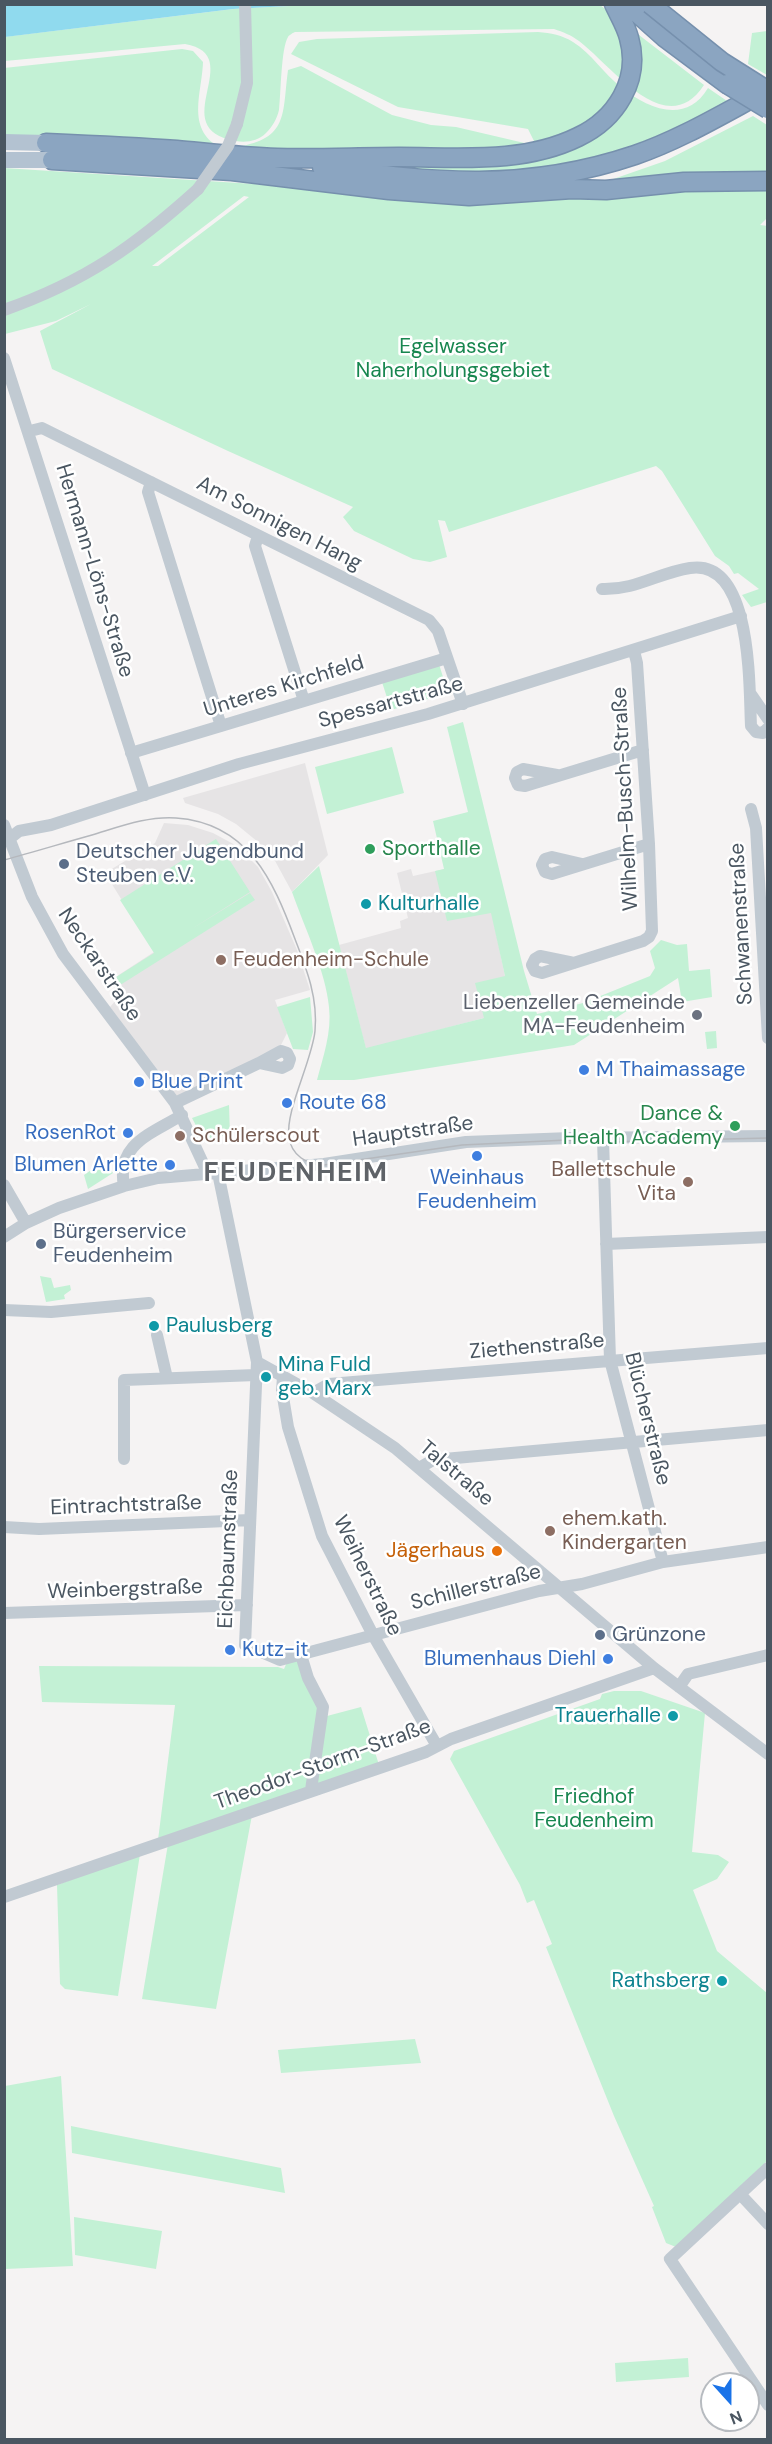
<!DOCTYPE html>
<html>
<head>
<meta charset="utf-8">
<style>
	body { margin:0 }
	#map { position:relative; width:772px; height:2444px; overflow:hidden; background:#f5f3f3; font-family:"DM Sans",sans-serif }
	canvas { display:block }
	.frame { position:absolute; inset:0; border:6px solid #4a5661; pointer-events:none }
	.north { position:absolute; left:700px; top:2372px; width:60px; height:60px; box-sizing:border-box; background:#fff; border:2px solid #b7bbc0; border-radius:50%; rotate:159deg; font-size:16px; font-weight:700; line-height:24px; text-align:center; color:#4a5661 }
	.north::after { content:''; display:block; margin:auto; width:21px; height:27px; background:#1a73e8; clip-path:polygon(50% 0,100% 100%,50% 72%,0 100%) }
</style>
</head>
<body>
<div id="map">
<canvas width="772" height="2444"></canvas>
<div class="frame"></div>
<div class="north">N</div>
</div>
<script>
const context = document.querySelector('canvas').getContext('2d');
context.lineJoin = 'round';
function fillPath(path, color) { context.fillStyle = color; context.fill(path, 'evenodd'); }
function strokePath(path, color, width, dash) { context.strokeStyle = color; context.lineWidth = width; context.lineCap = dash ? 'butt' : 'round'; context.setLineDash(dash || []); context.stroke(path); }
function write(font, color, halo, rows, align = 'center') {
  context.font = font + ' "DM Sans",sans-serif'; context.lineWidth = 5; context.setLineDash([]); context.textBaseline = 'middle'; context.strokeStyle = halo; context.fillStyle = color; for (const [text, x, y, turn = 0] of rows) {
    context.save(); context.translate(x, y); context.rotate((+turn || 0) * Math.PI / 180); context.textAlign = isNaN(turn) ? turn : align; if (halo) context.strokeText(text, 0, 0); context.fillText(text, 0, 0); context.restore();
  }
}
fillPath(new Path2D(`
	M 305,763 L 328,855 L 292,892 L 274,859 L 258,842 L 236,824 L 218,814 L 185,803 L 183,798 Z
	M 164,823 L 188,825 L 213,833 L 237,846 L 258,867 L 272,892 L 297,950 L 310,990 L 275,1000 L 287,1033 L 280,1047 L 176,1097 L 110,1007 L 121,994 L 111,980 L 154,952 L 105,873 L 155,843 Z
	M 481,861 L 505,976 L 484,1018 L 366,1049 L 339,945 L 401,928 L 400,921 L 408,918 L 397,873 L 411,869 L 413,876 Z`), '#e6e4e5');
fillPath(new Path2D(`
	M 307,5 L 600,5 L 704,85 C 666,143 611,65 579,41 C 571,35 563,32 554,29 L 295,32 C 294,32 288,36 288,37 C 281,48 281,94 279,110 C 277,119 272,127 266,133 C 258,141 246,143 236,141 C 163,129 249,55 185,44 L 5,61 L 4,37 L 233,9 Z
	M 767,31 L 768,31 L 767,75 L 748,64 L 752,33 Z
	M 538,32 C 551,33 562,35 573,42 C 592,54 604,74 621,87 C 648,109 686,125 708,88 L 730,103 L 645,145 L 560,171 L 463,177 L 317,162 L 434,163 L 535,143 L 528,129 L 398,107 L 291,54 L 299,42 L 317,39 Z
	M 182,49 L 193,51 L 203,62 C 202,93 186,128 219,147 L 5,136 L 4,68 Z
	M 301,66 L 392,115 L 431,125 L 456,127 L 533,145 L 449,153 L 321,152 L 237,147 C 289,138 282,115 288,70 Z
	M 753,116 L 767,125 L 767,177 L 599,184 L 665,161 Z
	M 4,168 L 270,185 L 488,204 L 698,186 L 767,188 L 767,218 L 760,225 L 768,226 L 767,602 L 751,607 L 742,595 L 759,589 L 738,573 L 734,574 L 729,566 L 715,556 L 662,471 L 656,466 L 449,532 L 445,521 L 438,520 L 447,557 L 430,562 L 413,559 L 354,531 L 343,517 L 353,507 L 228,451 L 52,369 L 40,331 L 91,304 L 56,321 L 5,334 ZM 244,196 L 249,197 L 158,266 L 152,266 Z
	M 438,661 L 448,693 L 391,710 L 381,679 Z
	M 463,722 L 524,971 L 537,1014 L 583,1003 L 650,976 L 655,968 L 650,951 L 661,940 L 677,945 L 687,944 L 689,971 L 710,969 L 712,997 L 682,1002 L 678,978 L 574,1045 L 354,1080 L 317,1080 C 323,1057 332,1032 329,1007 C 326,972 304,926 292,892 L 319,866 L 366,1048 L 484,1018 L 475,983 L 505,976 L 491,913 L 447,921 L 435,871 L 444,869 L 433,821 L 468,812 L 447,727 Z
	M 392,747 L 404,793 L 327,814 L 315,767 Z
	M 216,839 L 250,892 L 190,930 L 250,893 L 255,900 L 117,987 L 113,979 L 154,953 L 120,900 Z
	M 310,997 L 313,1032 L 308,1050 L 293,1049 L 277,1007 Z
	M 716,1031 L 717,1048 L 707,1049 L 705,1032 Z
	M 229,1105 L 230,1135 L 203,1139 L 192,1118 Z
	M 104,1161 L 113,1173 L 88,1189 L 84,1175 Z
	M 40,1276 L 51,1278 L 54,1288 L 70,1285 L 71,1290 L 64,1295 L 65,1299 L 46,1302 Z
	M 288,1660 L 299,1661 L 327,1716 L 361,1707 L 379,1765 L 158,1840 L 175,1705 L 42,1702 L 39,1666 L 278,1667 L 284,1669 Z
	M 614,1691 L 641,1691 L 705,1713 L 692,1852 L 718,1855 L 729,1862 L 717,1879 L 693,1890 L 717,1951 L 767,1993 L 767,2161 L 676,2247 L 666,2243 L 652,2207 L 654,2206 L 614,2116 L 546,1947 L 552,1944 L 534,1900 L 527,1903 L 520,1885 L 450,1759 L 454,1751 L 600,1699 L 602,1694 Z
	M 252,1815 L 216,2009 L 142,1999 L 168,1844 Z
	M 140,1854 L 118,1996 L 65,1989 L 60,1984 L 57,1885 Z
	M 415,2039 L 421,2063 L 281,2073 L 278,2050 Z
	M 61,2076 L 73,2266 L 5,2269 L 5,2086 Z
	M 71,2126 L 281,2168 L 285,2193 L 72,2153 Z
	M 74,2217 L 162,2231 L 156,2269 L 75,2255 Z
	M 688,2358 L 689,2377 L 616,2382 L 615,2363 Z`), '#c3f1d5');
fillPath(new Path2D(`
	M 4,5 L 307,5 L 233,9 L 5,37 Z`), '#90daee');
const highway = new Path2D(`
	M 627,4 L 664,37 L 727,84
	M 46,143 C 90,145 134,147 177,150 C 210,153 244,157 277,158 C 318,159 359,157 399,157 C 459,157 523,164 578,137 C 616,119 641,80 629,38 C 626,26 619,15 614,4
	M 52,160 L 232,171 L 389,190 L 469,196 L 572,189 L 606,190 L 684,182 L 768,181
	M 322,167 C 434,183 525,192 635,155 C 679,140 721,115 762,93`);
strokePath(highway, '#7690ad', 21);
strokePath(new Path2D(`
	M 237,124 L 247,83 L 245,4
	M 4,310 C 86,281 135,246 198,189
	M 4,358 L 145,795
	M 30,431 L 42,428 L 429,620 L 438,631 L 463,704
	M 151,482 L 148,492 L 221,726
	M 258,536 L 255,546 L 304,701
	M 602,589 C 636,590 658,573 690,568 C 753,558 749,688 751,726 L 756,732 L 763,733 L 768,728
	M 750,693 L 768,719
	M 131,753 L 447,658
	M 557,775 L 523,769 L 517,772 L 515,778 L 518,785 L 525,786 L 643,750
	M 751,809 L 756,828 L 768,1038
	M 4,825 L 32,897 L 63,954 L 175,1103 L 208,1174
	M 9,839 L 19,831 L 51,825 L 239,764 L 428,714 L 741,616
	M 582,864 L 552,857 L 545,859 L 542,865 L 545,872 L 552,874 L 649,844
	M 574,963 L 540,956 L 535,959 L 532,965 L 535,971 L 542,973 L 643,941 L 649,937 L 652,931 L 649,844 L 637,663 L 634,651
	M 175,1103 L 259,1063 L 282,1068 L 288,1065 L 290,1059 L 287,1053 L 281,1051 L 259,1063
	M 603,1139 L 610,1360 L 663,1562
	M 218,1173 L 257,1362 L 245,1645 L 280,1660 L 539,1591 L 582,1584 L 663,1562 L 768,1547
	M 4,1185 L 26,1223
	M 124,1186 C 116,1144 151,1134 182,1115
	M 4,1237 L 26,1223 L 59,1208 L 124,1186 L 158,1178 L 324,1164 L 466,1142 L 570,1138 L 768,1136
	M 606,1244 L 768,1237
	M 4,1310 L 51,1312 L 149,1303
	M 157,1335 L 167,1378
	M 257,1362 L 313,1393 L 395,1448 L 654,1668 L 768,1754
	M 283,1377 L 282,1391 L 288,1427 L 322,1536 L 373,1635 L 437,1746
	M 313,1393 L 329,1384 L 768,1348
	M 124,1459 L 124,1380 L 256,1375
	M 419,1468 L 433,1460 L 768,1430
	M 4,1527 L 39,1529 L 250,1520
	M 4,1613 L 247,1605
	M 301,1655 L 308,1678 L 323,1707 L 311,1790
	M 679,1687 L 688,1674 L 768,1655
	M 4,1897 L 426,1752 L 451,1739 L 654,1668
	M 768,2168 L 670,2259 L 768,2405
	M 740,2194 L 768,2224`), '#c1cad2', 12);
strokePath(new Path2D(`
	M 4,142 L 46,143
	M 4,160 L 52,160`), '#b3c2d1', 16);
strokePath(highway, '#8ba5c1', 18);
strokePath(new Path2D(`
	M 4,860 C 34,852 63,843 92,835 C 119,827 147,816 176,818 C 248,823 273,880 295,939 C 307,970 318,998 315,1031 C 312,1061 285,1111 289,1137 C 291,1155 307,1165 324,1165 L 462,1145 L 567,1140 L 603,1142 L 768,1138`), '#b5b8bd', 1.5);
const highwayBridge = new Path2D(`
	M 650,4 L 722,62 L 768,91
	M 727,84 L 768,109`);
strokePath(highwayBridge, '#7690ad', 21, []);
strokePath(new Path2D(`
	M 198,189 L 228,146 L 237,124`), '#c1cad2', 12);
strokePath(highwayBridge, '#8ba5c1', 18);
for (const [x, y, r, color] of [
	[370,849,6,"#2e9e5b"],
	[64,864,6,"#5c6f8a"],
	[366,904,6,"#0f9aa8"],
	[221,960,6,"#8d6e63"],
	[697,1015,6,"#6b7280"],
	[584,1070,6,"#3f7fe0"],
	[139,1082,6,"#3f7fe0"],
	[287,1103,6,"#3f7fe0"],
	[735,1126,6,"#2e9e5b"],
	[128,1133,6,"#3f7fe0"],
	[180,1136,6,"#8d6e63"],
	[477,1156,6,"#3f7fe0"],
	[170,1165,6,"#3f7fe0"],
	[688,1182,6,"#8d6e63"],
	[41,1244,6,"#5c6f8a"],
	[154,1326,6,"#0f9aa8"],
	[266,1377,6,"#0f9aa8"],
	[550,1531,6,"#8d6e63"],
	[497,1551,6,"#e8710a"],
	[600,1635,6,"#5c6f8a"],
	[230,1650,6,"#3f7fe0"],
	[608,1659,6,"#3f7fe0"],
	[673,1716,6,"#0f9aa8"],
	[722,1981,6,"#0f9aa8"]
]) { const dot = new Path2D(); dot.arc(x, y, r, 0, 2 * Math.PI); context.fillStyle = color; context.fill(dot); strokePath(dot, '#fff', 2); }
write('21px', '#17864f', '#fff', [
	["Egelwasser",453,347],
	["Naherholungsgebiet",453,371],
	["Friedhof",594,1797],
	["Feudenheim",594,1821]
]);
write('21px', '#4a5661', '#fff', [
	["Am Sonnigen Hang",279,524,27],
	["Hermann-Löns-Straße",94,571,73],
	["Unteres Kirchfeld",284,687,-17],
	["Spessartstraße",391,703,-15],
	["Wilhelm-Busch-Straße",626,799,-93],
	["Schwanenstraße",742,924,-93],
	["Neckarstraße",99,965,56],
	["Hauptstraße",413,1132,-8],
	["Ziethenstraße",537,1347,-5],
	["Blücherstraße",647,1419,76],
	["Talstraße",456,1474,40],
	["Eintrachtstraße",126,1506,-2],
	["Eichbaumstraße",229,1549,-88],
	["Weiherstraße",367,1576,64],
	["Schillerstraße",476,1588,-14],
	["Weinbergstraße",125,1590,-2],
	["Theodor-Storm-Straße",323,1765,-20]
]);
write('21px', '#27864d', '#fff', [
	["Sporthalle",382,849],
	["Dance &",723,1114,"right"],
	["Health Academy",723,1138,"right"]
], 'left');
write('21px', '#4e5e75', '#fff', [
	["Deutscher Jugendbund",76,852],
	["Steuben e.V.",76,876],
	["Bürgerservice",53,1232],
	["Feudenheim",53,1256],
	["Grünzone",612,1635]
], 'left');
write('21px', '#0d838f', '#fff', [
	["Kulturhalle",378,904],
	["Paulusberg",166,1326],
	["Mina Fuld",278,1365],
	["geb. Marx",278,1389],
	["Trauerhalle",661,1716,"right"],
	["Rathsberg",710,1981,"right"]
], 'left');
write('21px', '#785e54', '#fff', [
	["Feudenheim-Schule",233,960],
	["Schülerscout",192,1136],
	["Ballettschule",676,1170,"right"],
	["Vita",676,1194,"right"],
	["ehem.kath.",562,1519],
	["Kindergarten",562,1543]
], 'left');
write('21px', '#5b616d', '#fff', [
	["Liebenzeller Gemeinde",685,1003],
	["MA-Feudenheim",685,1027]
], 'right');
write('21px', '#366cbe', '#fff', [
	["M Thaimassage",596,1070],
	["Blue Print",151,1082],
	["Route 68",299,1103],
	["RosenRot",116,1133,"right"],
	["Blumen Arlette",158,1165,"right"],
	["Weinhaus",477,1178,"center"],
	["Feudenheim",477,1202,"center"],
	["Kutz-it",242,1650],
	["Blumenhaus Diehl",596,1659,"right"]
], 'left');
write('21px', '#c56008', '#fff', [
	["Jägerhaus",485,1551]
], 'right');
context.letterSpacing = '1.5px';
write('bold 27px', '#5f6368', '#fff', [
	["FEUDENHEIM",296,1174]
]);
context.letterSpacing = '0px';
</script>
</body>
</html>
